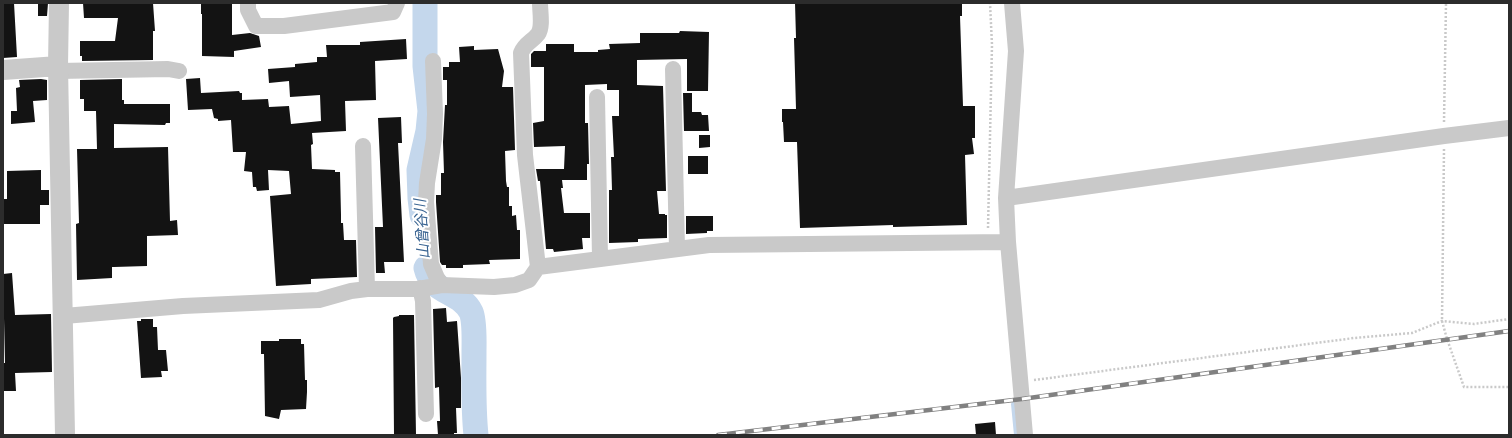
<!DOCTYPE html>
<html>
<head>
<meta charset="utf-8">
<style>
	body { margin:0 }
	#map { position:relative; width:1512px; height:438px; overflow:hidden; background:#fff; font-family:"Varela Round",sans-serif }
	canvas { display:block }
	.frame { position:absolute; inset:0; border:4px solid #2c2c2c; pointer-events:none }
</style>
</head>
<body>
<div id="map">
<canvas width="1512" height="438"></canvas>
<div class="frame"></div>
</div>
<script>
const context = document.querySelector('canvas').getContext('2d');
context.lineJoin = 'round';
function strokePath(path, color, width, dash) { context.strokeStyle = color; context.lineWidth = width; context.lineCap = dash ? 'butt' : 'round'; context.setLineDash(dash || []); context.stroke(path); }
function fillPath(path, color) { context.fillStyle = color; context.fill(path, 'evenodd'); }
function write(font, color, halo, rows, align = 'center') {
  context.font = font + ' "Varela Round","Noto Sans JP",sans-serif'; context.lineWidth = 4; context.setLineDash([]); context.textBaseline = 'middle'; context.strokeStyle = halo; context.fillStyle = color; for (const [text, x, y, turn = 0] of rows) {
    context.save(); context.translate(x, y); context.rotate((+turn || 0) * Math.PI / 180); context.textAlign = isNaN(turn) ? turn : align; if (halo) context.strokeText(text, 0, 0); context.fillText(text, 0, 0); context.restore();
  }
}
strokePath(new Path2D(`
	M 1013,404 L 1016,435`), '#c4d7ec', 4);
strokePath(new Path2D(`
	M 422,215 L 420,198 L 419,170 L 428,131 L 430,111 L 425,66 L 425,3
	M 426,268 C 432,294 461,291 471,312 C 475,321 474,341 474,352 C 474,379 473,407 476,435`), '#c4d7ec', 25);
fillPath(new Path2D(`
	M 3,3 L 14,3 L 17,57 L 3,58 Z
	M 38,3 L 48,3 L 47,16 L 38,16 Z
	M 83,3 L 153,3 L 155,31 L 153,31 L 153,60 L 82,61 L 82,56 L 80,56 L 80,41 L 115,41 L 118,18 L 84,18 Z
	M 201,3 L 232,3 L 232,35 L 250,33 L 259,36 L 261,47 L 234,51 L 234,57 L 202,56 L 202,14 L 201,14 Z
	M 795,3 L 962,3 L 962,16 L 960,16 L 963,106 L 975,106 L 975,138 L 972,138 L 974,154 L 965,155 L 967,225 L 893,227 L 893,225 L 800,228 L 797,142 L 784,142 L 783,122 L 782,122 L 782,109 L 796,109 L 794,38 L 796,38 Z
	M 680,31 L 709,32 L 708,91 L 687,91 L 687,59 L 637,60 L 637,85 L 663,86 L 666,191 L 657,191 L 659,214 L 665,214 L 665,215 L 667,215 L 667,238 L 638,239 L 638,242 L 609,243 L 609,190 L 612,190 L 611,157 L 614,157 L 612,116 L 619,116 L 619,90 L 607,90 L 607,84 L 585,85 L 585,123 L 588,123 L 589,164 L 587,164 L 587,180 L 562,180 L 563,188 L 561,188 L 564,213 L 590,213 L 590,238 L 582,238 L 583,249 L 554,252 L 553,249 L 546,249 L 540,181 L 538,181 L 536,169 L 564,169 L 565,146 L 534,147 L 533,123 L 544,121 L 544,67 L 531,67 L 531,54 L 534,51 L 546,51 L 546,44 L 574,44 L 574,52 L 598,52 L 598,50 L 610,49 L 609,44 L 640,43 L 640,33 L 679,33 Z
	M 406,39 L 407,59 L 375,61 L 376,100 L 345,101 L 346,131 L 312,133 L 313,144 L 311,145 L 312,169 L 335,170 L 335,172 L 340,172 L 341,215 L 341,223 L 343,223 L 344,240 L 356,240 L 357,277 L 311,279 L 311,284 L 276,286 L 270,196 L 291,194 L 289,171 L 268,170 L 269,190 L 257,191 L 256,187 L 253,187 L 252,172 L 244,171 L 246,152 L 233,152 L 231,120 L 218,121 L 218,119 L 214,118 L 212,109 L 188,110 L 186,79 L 200,78 L 201,93 L 239,91 L 240,93 L 242,93 L 242,100 L 268,99 L 269,107 L 289,106 L 291,124 L 321,121 L 320,95 L 290,97 L 289,81 L 269,83 L 268,69 L 295,67 L 295,64 L 317,62 L 317,57 L 327,57 L 326,45 L 360,45 L 360,42 Z
	M 474,46 L 474,50 L 498,49 L 504,71 L 502,87 L 513,87 L 515,150 L 505,151 L 506,181 L 507,187 L 509,187 L 509,206 L 512,206 L 512,216 L 516,215 L 517,230 L 520,230 L 520,259 L 489,260 L 490,264 L 463,265 L 463,268 L 446,268 L 446,265 L 442,265 L 440,262 L 436,202 L 436,195 L 441,195 L 441,173 L 444,173 L 443,142 L 445,105 L 447,105 L 447,80 L 443,80 L 443,67 L 449,67 L 449,62 L 460,62 L 459,47 Z
	M 41,79 L 47,80 L 47,100 L 33,101 L 35,122 L 11,124 L 11,111 L 17,111 L 16,88 L 20,87 L 19,80 Z
	M 122,79 L 122,100 L 124,100 L 124,104 L 170,104 L 170,123 L 166,123 L 165,125 L 114,124 L 114,148 L 168,147 L 170,221 L 177,220 L 178,235 L 147,236 L 147,266 L 114,267 L 112,267 L 112,278 L 77,280 L 76,224 L 79,223 L 77,149 L 97,149 L 96,111 L 84,111 L 84,99 L 80,99 L 80,80 Z
	M 683,93 L 692,93 L 692,112 L 701,112 L 702,115 L 708,115 L 709,131 L 684,131 Z
	M 401,117 L 402,143 L 398,143 L 404,262 L 384,262 L 385,273 L 376,273 L 375,227 L 383,227 L 378,118 Z
	M 699,135 L 710,135 L 710,147 L 699,148 Z
	M 688,156 L 708,156 L 708,174 L 688,174 Z
	M 41,170 L 41,190 L 49,190 L 49,205 L 40,205 L 40,224 L 3,224 L 3,199 L 7,199 L 7,171 Z
	M 686,216 L 713,216 L 713,231 L 707,231 L 707,233 L 686,234 Z
	M 12,273 L 15,315 L 51,314 L 52,372 L 15,373 L 16,391 L 3,391 L 3,363 L 5,363 L 3,274 Z
	M 446,308 L 447,322 L 457,321 L 461,378 L 461,408 L 456,408 L 457,433 L 454,433 L 454,435 L 438,435 L 437,421 L 440,421 L 439,387 L 435,388 L 433,309 Z
	M 399,315 L 414,315 L 416,435 L 394,435 L 393,318 L 394,317 L 399,316 Z
	M 141,319 L 153,319 L 153,327 L 157,327 L 158,350 L 166,350 L 168,371 L 161,371 L 162,377 L 141,378 L 137,321 L 141,321 Z
	M 279,339 L 301,339 L 301,344 L 304,344 L 305,380 L 307,380 L 307,392 L 306,409 L 281,410 L 279,419 L 265,416 L 264,354 L 261,354 L 261,341 L 279,341 Z
	M 995,422 L 996,435 L 976,435 L 975,424 Z`), '#131313');
strokePath(new Path2D(`
	M 1444,122 L 1446,3
	M 1444,149 L 1442,321 L 1447,339 L 1464,387 L 1509,387
	M 988,228 L 992,45 L 990,3
	M 1034,380 L 1354,338 L 1412,333 L 1442,321 L 1474,324 L 1509,319`), '#c9c9c9', 2.5, [2, 2]);
strokePath(new Path2D(`
	M 248,3 L 248,10 L 256,26 L 284,26 L 393,12 L 397,3
	M 1012,3 L 1016,51 L 1006,198 L 1008,242 L 1025,435
	M 433,61 L 435,114 L 434,139 L 427,183 L 426,202 L 431,264 L 437,278 L 442,285
	M 673,69 L 677,249
	M 58,71 L 168,69 L 179,71
	M 597,97 L 600,258
	M 363,146 L 367,289
	M 1006,198 L 1444,136 L 1509,128
	M 538,267 L 709,245 L 1008,242
	M 420,288 L 423,301 L 426,414
	M 64,316 L 183,306 L 319,300 L 351,291 L 367,289 L 418,289 L 442,285 L 494,287 L 515,285 L 529,280 L 538,267 L 525,155 L 521,53 C 525,43 532,42 538,34 C 543,27 540,12 540,3`), '#c9c9c9', 16);
strokePath(new Path2D(`
	M 59,3 L 58,66 L 65,435
	M 3,70 L 58,66`), '#c9c9c9', 20);
const rail = new Path2D(`
	M 718,435 L 1022,399 L 1509,331`);
strokePath(rail, '#818181', 4.5);
strokePath(rail, '#fff', 3, [9]);
write('italic 15px', '#386391', '#fff', [
	["山曾谷川",423,229,-94]
]);
</script>
</body>
</html>
